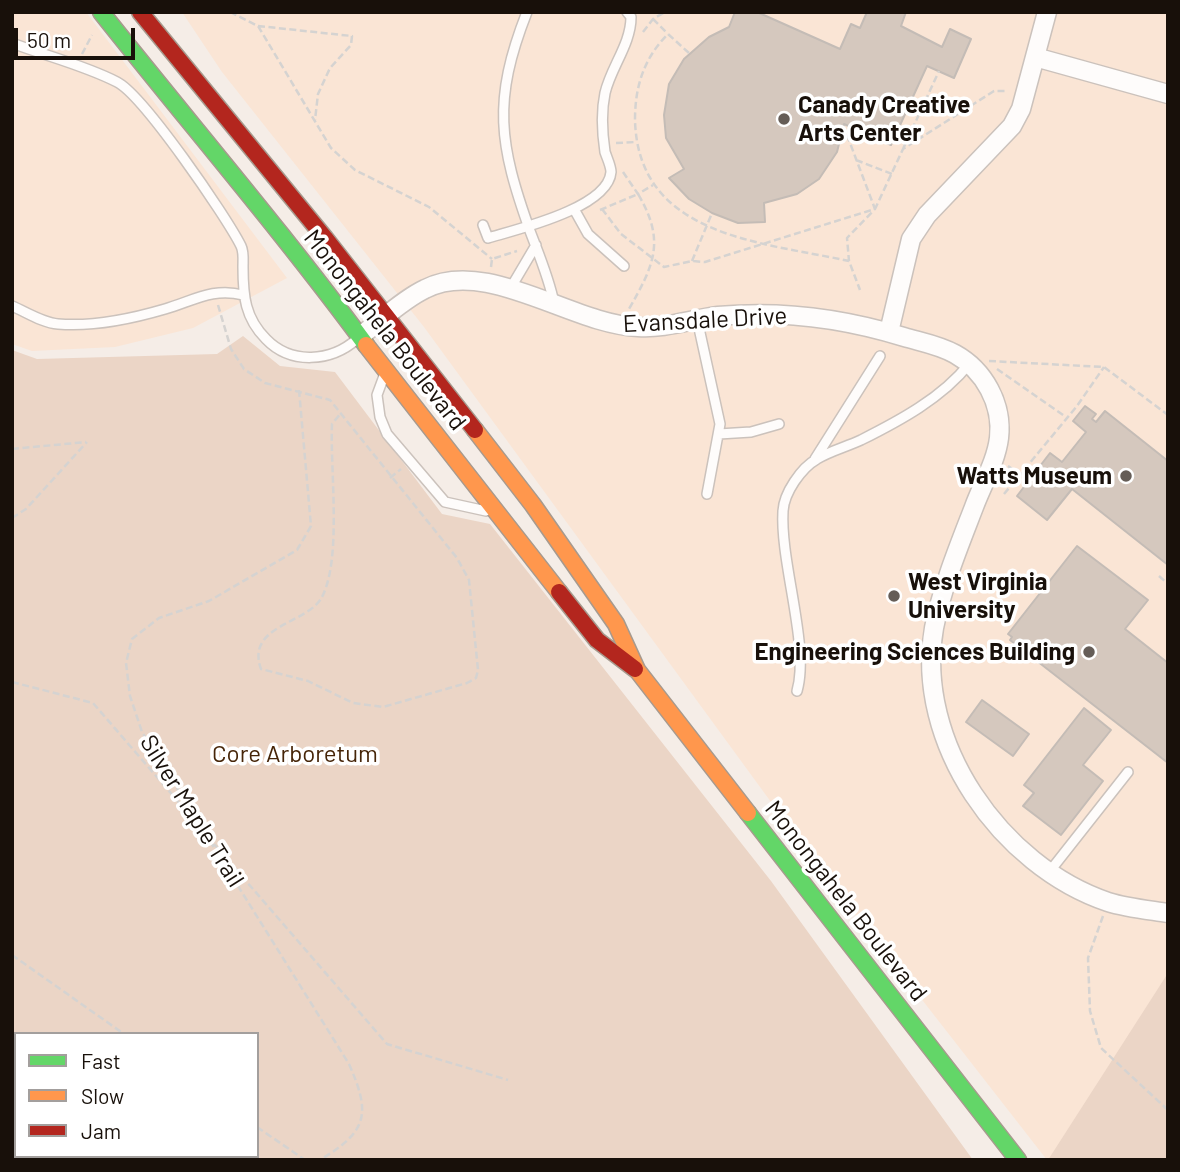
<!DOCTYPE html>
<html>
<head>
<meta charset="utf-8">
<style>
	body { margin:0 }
	#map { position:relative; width:1180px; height:1172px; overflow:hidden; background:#f5ede7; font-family:Barlow,sans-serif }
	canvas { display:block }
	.frame { position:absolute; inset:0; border:14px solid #18100a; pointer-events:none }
	.legend { position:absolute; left:14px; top:1032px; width:245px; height:126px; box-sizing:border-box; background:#fff; border:2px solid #a39f9d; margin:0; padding:9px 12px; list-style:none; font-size:21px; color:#18100a }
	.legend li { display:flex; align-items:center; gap:14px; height:35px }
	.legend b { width:35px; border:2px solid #a39f9d }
	.scale { position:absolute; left:14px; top:28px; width:121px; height:32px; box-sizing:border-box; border:4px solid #18100a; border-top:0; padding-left:9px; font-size:21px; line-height:24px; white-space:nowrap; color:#18100a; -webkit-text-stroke:5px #fff; paint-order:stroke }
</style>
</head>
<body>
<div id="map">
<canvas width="1180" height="1172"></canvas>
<div class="frame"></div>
<ul class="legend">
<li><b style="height:9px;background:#63d668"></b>Fast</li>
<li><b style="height:9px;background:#ff974d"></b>Slow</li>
<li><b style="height:9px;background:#b3261e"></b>Jam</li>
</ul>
<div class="scale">50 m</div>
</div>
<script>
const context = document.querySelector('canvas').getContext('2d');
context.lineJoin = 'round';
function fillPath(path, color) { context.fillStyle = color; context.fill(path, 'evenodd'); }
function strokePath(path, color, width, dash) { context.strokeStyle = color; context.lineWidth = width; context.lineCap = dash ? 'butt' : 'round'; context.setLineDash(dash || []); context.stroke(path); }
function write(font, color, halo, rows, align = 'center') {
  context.font = font + ' Barlow,sans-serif'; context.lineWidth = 7; context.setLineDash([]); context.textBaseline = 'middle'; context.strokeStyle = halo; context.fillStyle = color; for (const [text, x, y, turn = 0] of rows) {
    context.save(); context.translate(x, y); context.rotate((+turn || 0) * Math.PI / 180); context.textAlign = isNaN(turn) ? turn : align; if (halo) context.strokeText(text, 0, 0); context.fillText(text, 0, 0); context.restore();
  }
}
fillPath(new Path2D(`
	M 12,12 L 86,12 L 287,278 L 193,328 L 115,347 L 32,351 L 12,344 Z
	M 182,12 L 1168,12 L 1168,1160 L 1047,1160 L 817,865 L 424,327 L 222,72 Z`), '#fae5d5');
fillPath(new Path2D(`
	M 243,336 L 280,366 L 335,372 L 442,514 L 490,524 L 771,881 L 973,1160 L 12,1160 L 12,350 L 37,359 L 217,354 ZM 16,1034 L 257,1034 L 257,1156 L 16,1156 Z
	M 1168,973 L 1168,1160 L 1048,1160 Z`), '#ebd5c6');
const building = new Path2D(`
	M 735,12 L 757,12 L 840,49 L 851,24 L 860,28 L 867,12 L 906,12 L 901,26 L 942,47 L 950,29 L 971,39 L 954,78 L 927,66 L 891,145 L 844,124 L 837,152 L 819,179 L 797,194 L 764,203 L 765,222 L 738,223 L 712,213 L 689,199 L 669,178 L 684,169 L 666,138 L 664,115 L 669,84 L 684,59 L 709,37 L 729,27 Z
	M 1085,406 L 1096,414 L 1092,419 L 1096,422 L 1105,411 L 1168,461 L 1168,565 L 1072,489 L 1047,520 L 1017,496 L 1050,453 L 1062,462 L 1086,432 L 1073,421 Z
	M 1077,546 L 1148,600 L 1125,629 L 1168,663 L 1168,763 L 1010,640 L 1012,637 L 1008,634 Z
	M 982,700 L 1029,734 L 1013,756 L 966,722 Z
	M 1084,708 L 1111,730 L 1083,765 L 1103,781 L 1061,835 L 1023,806 L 1034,793 L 1024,785 Z`);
fillPath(building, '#d5c8be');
strokePath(building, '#c4bcb6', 2);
const lane = new Path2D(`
	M 527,12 C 492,101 499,144 530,231 C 539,255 549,278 554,303
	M 12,43 C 46,56 84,65 117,82 C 143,95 226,216 241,246 C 244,252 243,260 243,267 C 243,296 245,318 266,339 C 291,365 331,362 357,339
	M 574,209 L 588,234 L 624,266
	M 483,225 L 488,238 C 518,229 608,208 611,172 C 611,166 607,158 605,152 C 602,132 601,112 605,93 C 611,67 631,44 631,17 L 627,12
	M 510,289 L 536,245
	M 12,306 C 26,312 43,323 58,324 C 93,327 131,319 165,309 C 193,301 213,287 243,295
	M 697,319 L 720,424 L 707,494
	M 384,376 L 377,395 L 380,417 L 387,434 L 445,502 L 486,511
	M 719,434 L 751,432 L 779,424
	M 815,459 L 880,356
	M 797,691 C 810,646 780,563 783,511 C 784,493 801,468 817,459 C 830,451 846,447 861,440 C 899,421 942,398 969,364
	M 1050,871 L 1128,772`);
const street = new Path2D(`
	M 1035,57 L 1168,94
	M 889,332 L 911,239 L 927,215 L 1012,126 L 1021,109 L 1047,12
	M 360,336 C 381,321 402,300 425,289 C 487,257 573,325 638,327 C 665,329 692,319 718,316 C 782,310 842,318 904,337 C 921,342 939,345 955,354 C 984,370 1003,404 999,438 C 996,462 982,485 974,507 C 959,546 942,587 934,628 C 914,742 1001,866 1108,902 C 1127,908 1149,910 1168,913`);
const fast = new Path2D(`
	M 101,12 C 189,123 282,231 366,345
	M 748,813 L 1018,1160`);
const slow = new Path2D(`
	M 366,345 L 559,592
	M 475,430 L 533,505 L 616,624 L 637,670 L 748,813`);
const jam = new Path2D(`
	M 140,12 L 325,238 L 475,430
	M 559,592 L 597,640 L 635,669`);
strokePath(lane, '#cbc2bc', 12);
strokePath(street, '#cbc2bc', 21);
strokePath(fast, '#a79a8e', 19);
strokePath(slow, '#a79a8e', 19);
strokePath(jam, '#a79a8e', 19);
strokePath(new Path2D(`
	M 230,12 L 258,26 L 331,148 L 355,170 L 429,207 L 492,259
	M 653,19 L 668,34
	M 258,26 L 352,36 L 351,45 L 330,68 L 318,94 L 315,120
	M 643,32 L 653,19 L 665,12
	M 689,53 L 668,34 C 644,58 635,86 635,120 C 638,237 762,242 849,261 L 860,290
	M 82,54 L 92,35
	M 847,135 L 875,209 L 847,238 L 849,261
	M 616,143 L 636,142
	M 903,149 L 939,71
	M 856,160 L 892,174
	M 623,172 L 638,194 L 653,185
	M 602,209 L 621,234 L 664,267 L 692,261 L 705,262 L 875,209 L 903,149 L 994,91 L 1008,91
	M 600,210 L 638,194 C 666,241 654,265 629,309
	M 692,261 L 712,213
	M 491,267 L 492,259 L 517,251
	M 218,305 L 231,349 L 244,369 L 265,383 L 330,400 L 457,558 L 469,580 L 478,670 L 476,678 L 467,683 L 383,707 L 353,703 L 308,681 L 261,669 C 245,625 308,624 322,597 C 342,558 330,471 332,424 L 341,413
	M 989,361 L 1104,367 L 1168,415
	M 997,369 L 1066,417
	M 299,390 L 311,526 L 297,550 L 209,601 L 159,618 L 132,639 L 126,663 L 130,696 L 142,732 L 349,1064 C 371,1114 368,1131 320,1160
	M 12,449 L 86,442
	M 1008,466 L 1019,474
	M 390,478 L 401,469
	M 1004,494 L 1077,406 L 1104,367
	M 12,518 L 26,509 L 87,442
	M 1159,576 L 1168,584
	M 12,682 L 93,703 L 201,828
	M 214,844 L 387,1044 L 508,1080
	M 1103,916 L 1088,958 L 1090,1011 L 1101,1048 L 1168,1110
	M 12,955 L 124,1034
	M 257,1127 L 305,1160`), '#d5d3d1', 2.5, [7, 3.5]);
strokePath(lane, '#fefcfb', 9);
strokePath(street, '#fefcfb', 18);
strokePath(fast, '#63d668', 16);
strokePath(slow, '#ff974d', 16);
strokePath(jam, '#b3261e', 16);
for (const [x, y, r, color] of [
	[784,119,7,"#655d57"],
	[1126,476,7,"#655d57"],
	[894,596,7,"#655d57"],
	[1089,652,7,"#655d57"]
]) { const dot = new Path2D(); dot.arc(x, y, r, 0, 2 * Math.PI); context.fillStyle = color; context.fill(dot); strokePath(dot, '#fff', 2.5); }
write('bold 24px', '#18100a', '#fff', [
	["Canady Creative",798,105],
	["Arts Center",798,133],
	["Watts Museum",1112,476,"right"],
	["West Virginia",908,582],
	["University",908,610],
	["Engineering Sciences Building",1075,652,"right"]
], 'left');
write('24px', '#18100a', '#fff', [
	["Evansdale Drive",705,320,-3],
	["Monongahela Boulevard",385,330,52],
	["Silver Maple Trail",192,811,58],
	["Monongahela Boulevard",846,901,52]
]);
write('24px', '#462508', '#fff', [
	["Core Arboretum",295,754]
]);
</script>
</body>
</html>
